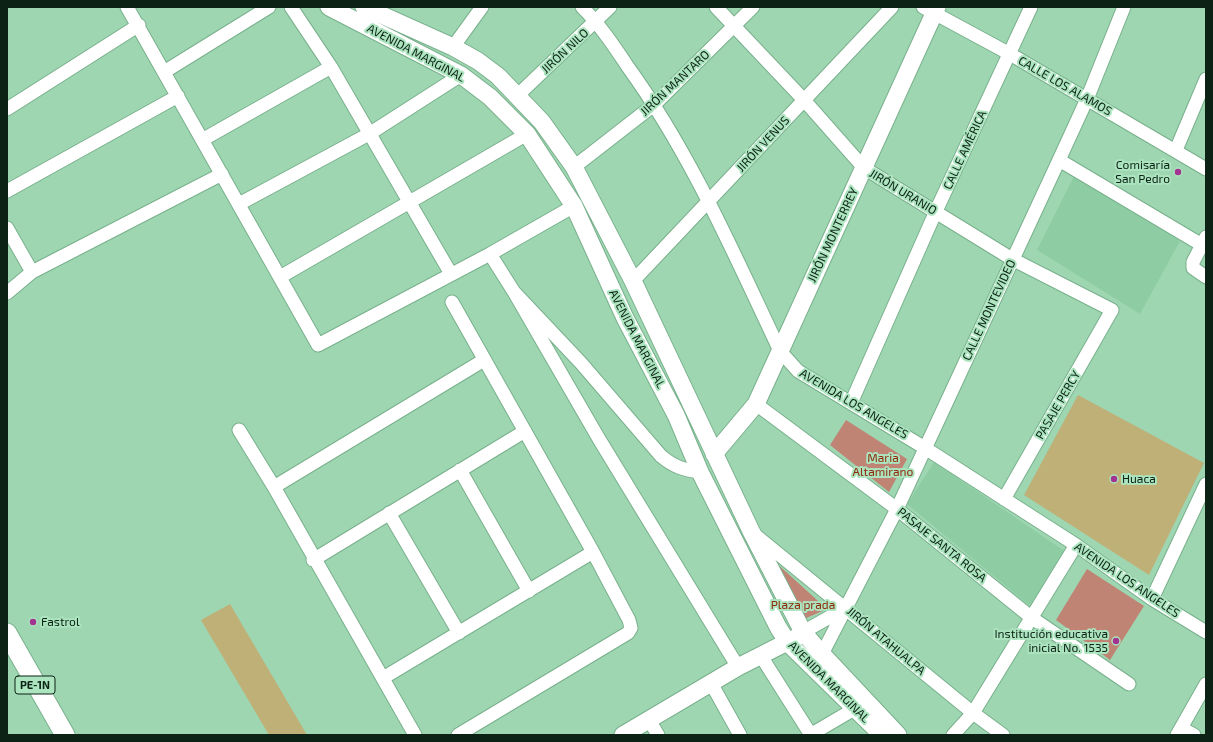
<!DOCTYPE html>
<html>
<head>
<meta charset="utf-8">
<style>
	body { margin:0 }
	#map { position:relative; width:1213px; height:742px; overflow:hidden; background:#9ed6b2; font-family:"Exo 2",sans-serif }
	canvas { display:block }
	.frame { position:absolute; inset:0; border:8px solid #0c2215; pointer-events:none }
</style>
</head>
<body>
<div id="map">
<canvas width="1213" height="742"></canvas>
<div class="frame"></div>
</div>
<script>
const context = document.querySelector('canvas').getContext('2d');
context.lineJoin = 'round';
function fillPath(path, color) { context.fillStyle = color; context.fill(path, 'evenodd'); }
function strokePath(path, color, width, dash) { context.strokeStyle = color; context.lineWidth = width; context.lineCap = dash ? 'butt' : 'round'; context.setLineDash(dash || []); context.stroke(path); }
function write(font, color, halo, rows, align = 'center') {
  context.font = font + ' "Exo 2",sans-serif'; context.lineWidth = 4; context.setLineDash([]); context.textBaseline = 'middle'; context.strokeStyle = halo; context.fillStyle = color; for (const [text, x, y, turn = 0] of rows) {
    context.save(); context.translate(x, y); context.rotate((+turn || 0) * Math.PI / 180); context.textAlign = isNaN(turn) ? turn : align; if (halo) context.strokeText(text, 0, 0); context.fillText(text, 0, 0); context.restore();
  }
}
fillPath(new Path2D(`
	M 1074,176 L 1180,241 L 1140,314 L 1037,250 Z
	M 934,462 L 1066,552 L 1031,607 L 907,504 Z`), '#8ecda4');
fillPath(new Path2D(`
	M 846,420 L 907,459 L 889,492 L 830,445 Z
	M 764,552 L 827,609 L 797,622 Z
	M 1087,569 L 1144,606 L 1110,660 L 1056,620 Z`), '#c08474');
fillPath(new Path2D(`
	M 1078,395 L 1204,463 L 1149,575 L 1024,495 Z
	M 230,604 L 307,735 L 269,735 L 201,620 Z`), '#bfb077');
const minor = new Path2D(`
	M 127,7 L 318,345 L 490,254 L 574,206
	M 291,7 L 331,67 L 451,274
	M 582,7 C 600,25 614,46 628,67 C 691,154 734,254 780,351 L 798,371 L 925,448 L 1076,545 L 1152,599 L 1206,632
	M 716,7 L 804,100 L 864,168 L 1012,259 L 1112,310 L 1004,499
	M 923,7 L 1010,54 L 1206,169
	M 453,47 L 482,7
	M 164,72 L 269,7
	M 518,95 L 610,7
	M 7,109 L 139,25
	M 202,140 L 331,67
	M 1176,150 L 1206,79
	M 1059,160 L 1202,245
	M 574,167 L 655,104 L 753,7
	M 7,191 L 178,96
	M 239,204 L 369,134 L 461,75
	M 7,228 L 32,272
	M 1206,237 L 1193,262 L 1193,268 L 1206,277
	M 490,254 L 514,292 L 581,363 L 661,456 C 674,467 684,470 700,472
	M 280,277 L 527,134
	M 633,281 L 892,7
	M 514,292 L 599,439 L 738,667
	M 7,293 L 32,272 L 222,174
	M 452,302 L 593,552 L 629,620 L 631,628 L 628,633 L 458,735
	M 851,403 L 936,211 L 1031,7
	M 756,404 L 897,509 L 1032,618 L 1129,684
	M 239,430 L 274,487 L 415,735
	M 460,470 L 529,591
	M 274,487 L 484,360
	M 389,513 L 459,633
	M 754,534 L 973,713 L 1003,735
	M 313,560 L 525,431
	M 1152,599 L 1206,484
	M 803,632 L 846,608
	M 761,656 L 811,735
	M 816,660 L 822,654 L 897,509 L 1059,160 L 1087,99 L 1124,7
	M 383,678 L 593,552
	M 711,683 L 740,735
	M 649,720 L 658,735
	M 1181,728 L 1194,735
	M 810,735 L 856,708
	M 953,735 L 973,713 L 1076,545
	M 1177,735 L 1206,684`);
const major = new Path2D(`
	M 329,7 L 461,75 L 490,97 L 527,134 L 574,206 L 625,318 L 676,415 L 700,472 L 778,627 L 788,643 L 882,735
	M 364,7 L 453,47 L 478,61 L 498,76 L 542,122 L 574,167 L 633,281 L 751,531 L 803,632 L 822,654 L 898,735
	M 714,454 L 756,404 L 937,7
	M 623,735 L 738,667 L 797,637`);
const highway = new Path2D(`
	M 7,633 L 65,735`);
strokePath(minor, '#79b08c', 15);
strokePath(major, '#79b08c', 19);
strokePath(highway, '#79b08c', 21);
strokePath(minor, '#fff', 13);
strokePath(major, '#fff', 17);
strokePath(highway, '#fff', 19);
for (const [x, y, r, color] of [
	[1178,172,4,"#a33390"],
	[1114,479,4,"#a33390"],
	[33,622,4,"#a33390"],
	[1116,641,4,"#a33390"]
]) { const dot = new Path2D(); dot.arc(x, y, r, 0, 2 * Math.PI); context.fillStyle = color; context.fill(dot); strokePath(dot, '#abe4be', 1.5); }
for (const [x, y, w] of [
	[35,685,40]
]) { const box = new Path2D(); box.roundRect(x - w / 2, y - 9, w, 18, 3); context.fillStyle = '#abe4be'; context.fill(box); strokePath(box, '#0c2215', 1); }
write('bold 11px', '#0c2215', null, [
	["PE-1N",35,685]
]);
write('12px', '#0c2215', '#abe4be', [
	["JIRÓN NILO",565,51,-43],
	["AVENIDA MARGINAL",416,53,28],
	["JIRÓN MANTARO",675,83,-43],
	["CALLE LOS ALAMOS",1065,86,30],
	["JIRÓN VENUS",763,144,-47],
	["CALLE AMÉRICA",965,150,-65],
	["JIRÓN URANIO",903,192,31],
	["JIRÓN MONTERREY",833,235,-65],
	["CALLE MONTEVIDEO",989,310,-65],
	["AVENIDA MARGINAL",637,339,63],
	["AVENIDA LOS ANGELES",854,404,31],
	["PASAJE PERCY",1058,405,-60],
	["PASAJE SANTA ROSA",942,545,39],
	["AVENIDA LOS ANGELES",1127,580,34],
	["JIRÓN ATAHUALPA",886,641,40],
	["AVENIDA MARGINAL",829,682,45]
]);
write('12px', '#0c2215', '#abe4be', [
	["Comisaría",1170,165],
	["San Pedro",1170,179],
	["Huaca",1122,479,"left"],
	["Fastrol",41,622,"left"],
	["Institución educativa",1108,634],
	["inicial No. 1535",1108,648]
], 'right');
write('12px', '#902a0c', '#abe4be', [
	["Maria",883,458],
	["Altamirano",883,472],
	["Plaza prada",803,605]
]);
</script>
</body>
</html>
